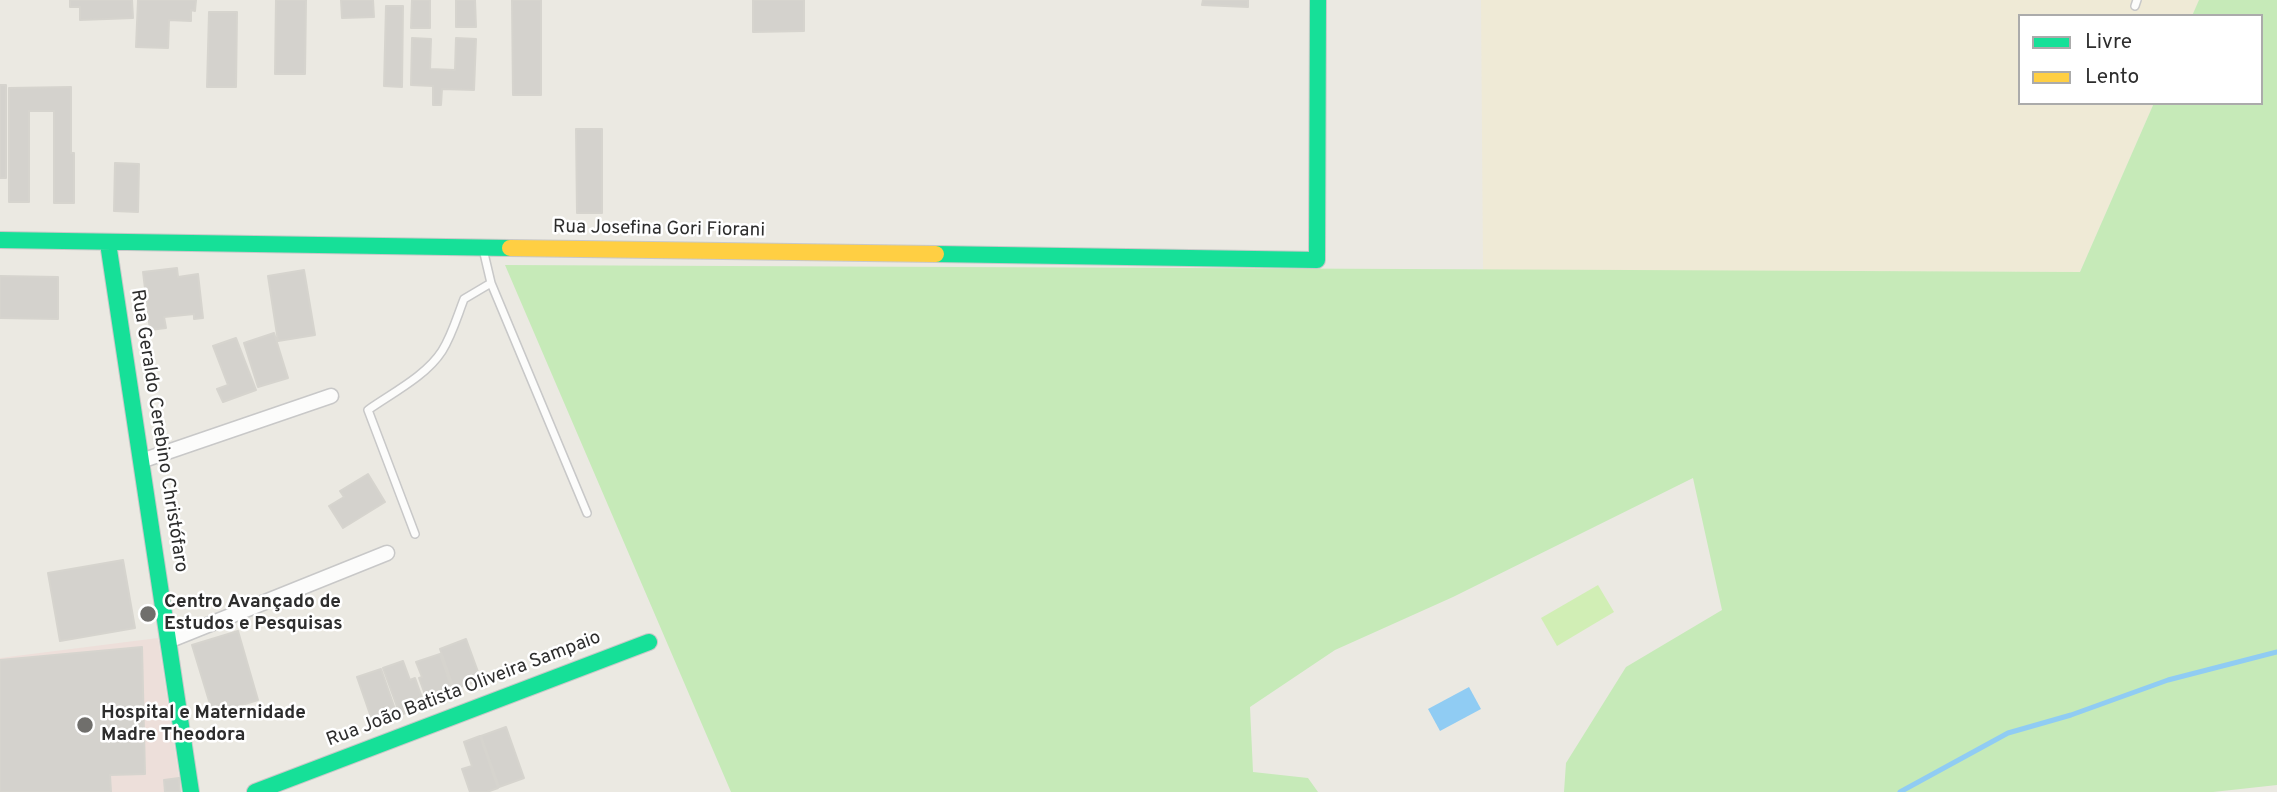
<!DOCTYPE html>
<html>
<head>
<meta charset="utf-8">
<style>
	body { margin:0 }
	#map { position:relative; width:2277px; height:792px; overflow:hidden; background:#ebe9e2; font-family:Overpass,sans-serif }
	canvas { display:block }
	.legend { position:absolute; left:2018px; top:14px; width:245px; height:91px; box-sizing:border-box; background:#fff; border:2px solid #ababab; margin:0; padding:9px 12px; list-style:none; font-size:21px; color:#2d2d2d }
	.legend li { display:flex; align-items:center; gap:14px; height:35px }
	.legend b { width:35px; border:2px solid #ababab }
</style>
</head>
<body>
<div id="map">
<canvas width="2277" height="792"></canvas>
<ul class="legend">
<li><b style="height:9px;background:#16e098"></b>Livre</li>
<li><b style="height:9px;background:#ffcf43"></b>Lento</li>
</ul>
</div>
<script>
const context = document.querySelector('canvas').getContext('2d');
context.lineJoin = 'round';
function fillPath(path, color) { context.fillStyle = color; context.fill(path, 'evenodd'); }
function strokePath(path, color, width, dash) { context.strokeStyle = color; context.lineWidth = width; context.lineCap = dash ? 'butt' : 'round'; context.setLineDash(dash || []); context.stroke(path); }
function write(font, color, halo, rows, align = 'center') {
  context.font = font + ' Overpass,sans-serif'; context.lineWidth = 5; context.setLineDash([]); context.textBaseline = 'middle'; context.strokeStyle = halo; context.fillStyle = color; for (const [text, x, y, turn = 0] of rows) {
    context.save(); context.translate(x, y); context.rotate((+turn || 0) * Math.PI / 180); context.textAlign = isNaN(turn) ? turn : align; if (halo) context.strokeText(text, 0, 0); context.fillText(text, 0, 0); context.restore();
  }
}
fillPath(new Path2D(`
	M 1481,0 L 2199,0 L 2192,16 L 2020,16 L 2020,103 L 2154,103 L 2080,272 L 1483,271 Z`), '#efead6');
fillPath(new Path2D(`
	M 158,638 L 181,792 L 0,792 L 0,658 Z`), '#eddfda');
fillPath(new Path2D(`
	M 2199,0 L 2277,0 L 2277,785 L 2213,792 L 1564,792 L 1566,763 L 1626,667 L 1722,610 L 1693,478 L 1453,597 L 1335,650 L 1250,707 L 1253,772 L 1308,778 L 1318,792 L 731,792 L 505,265 L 2080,272 L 2154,103 L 2261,103 L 2261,16 L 2192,16 Z`), '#c6eab8');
fillPath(new Path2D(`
	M 1598,585 L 1614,612 L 1557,646 L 1541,618 Z`), '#d1eeb5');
fillPath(new Path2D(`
	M 1469,687 L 1481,709 L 1440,731 L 1428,709 Z`), '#90ccf3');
strokePath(new Path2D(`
	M 1900,792 L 2008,733 L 2071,715 L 2168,680 L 2277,652`), '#90ccf3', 5);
const building = new Path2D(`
	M 70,0 L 132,0 L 133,18 L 80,20 L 80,7 L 70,7 Z
	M 138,0 L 196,0 L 195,11 L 191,10 L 191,21 L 169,20 L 168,48 L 136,47 Z
	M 276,0 L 306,0 L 305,74 L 275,74 Z
	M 341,0 L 373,0 L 374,17 L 342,18 Z
	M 412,0 L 430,0 L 430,28 L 411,28 Z
	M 456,0 L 475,0 L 476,27 L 456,27 Z
	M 512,0 L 541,0 L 541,95 L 513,95 Z
	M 753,0 L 804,0 L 804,31 L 753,32 Z
	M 1203,0 L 1248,0 L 1248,7 L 1202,5 Z
	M 386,6 L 403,6 L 402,87 L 384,86 Z
	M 209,12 L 237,12 L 236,87 L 207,87 Z
	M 412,38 L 431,39 L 430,69 L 455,70 L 456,38 L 476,39 L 474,90 L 442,89 L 441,105 L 433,105 L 433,86 L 411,85 Z
	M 0,85 L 6,85 L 6,178 L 0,178 Z
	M 71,87 L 71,153 L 74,153 L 74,203 L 54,203 L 54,111 L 29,111 L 29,202 L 9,202 L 9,88 Z
	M 576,129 L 602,129 L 602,213 L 577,213 Z
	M 115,163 L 139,164 L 138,212 L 114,211 Z
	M 177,268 L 178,277 L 198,274 L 203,318 L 194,319 L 194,314 L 164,317 L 166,328 L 150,330 L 143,272 Z
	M 304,270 L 315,335 L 278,341 L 268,276 Z
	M 0,276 L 58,277 L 58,319 L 0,318 Z
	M 274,333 L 288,378 L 258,387 L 244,343 Z
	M 236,338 L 256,390 L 223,402 L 217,389 L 228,385 L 213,346 Z
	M 368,474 L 385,502 L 343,528 L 329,506 L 344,497 L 340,491 Z
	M 123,560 L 135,628 L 60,641 L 48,573 Z
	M 238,631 L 258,700 L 213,714 L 192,645 Z
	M 466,639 L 481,680 L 454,689 L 440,649 Z
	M 142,647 L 145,774 L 110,775 L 111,792 L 0,792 L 0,660 Z
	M 440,654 L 453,692 L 427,700 L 419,678 L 422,677 L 416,662 Z
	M 403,661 L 410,680 L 415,678 L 425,706 L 400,715 L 383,668 Z
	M 381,669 L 396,712 L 372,720 L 357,677 Z
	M 506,727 L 524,778 L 499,787 L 481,736 Z
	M 480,736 L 498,788 L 487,792 L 470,792 L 462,769 L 472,766 L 464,742 Z
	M 179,778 L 180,792 L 165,792 L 164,780 Z`);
fillPath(building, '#d4d2cd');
strokePath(building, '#d6d4ce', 2);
const lane = new Path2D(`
	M 2135,6 L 2137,0
	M 483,249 L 491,283 L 587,513
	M 415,534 L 368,410 C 392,393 426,376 442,351 C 452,335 457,317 464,299 L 491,283`);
const street = new Path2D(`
	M 141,461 L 331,396
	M 168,641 L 387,553`);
const fast = new Path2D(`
	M 0,240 L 510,248
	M 108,243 L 191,792
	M 936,254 L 1317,260 L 1318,0
	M 255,792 L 649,642`);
const slow = new Path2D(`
	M 510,248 L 936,254`);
strokePath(lane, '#c8c8c8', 10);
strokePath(street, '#c8c8c8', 17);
strokePath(fast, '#c8c8c8', 18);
strokePath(slow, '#c8c8c8', 18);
strokePath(lane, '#fcfcfb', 7);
strokePath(street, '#fcfcfb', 14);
strokePath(fast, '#16e098', 16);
strokePath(slow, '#ffcf43', 16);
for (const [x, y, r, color] of [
	[148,614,9,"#706f6c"],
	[85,725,9,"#706f6c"]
]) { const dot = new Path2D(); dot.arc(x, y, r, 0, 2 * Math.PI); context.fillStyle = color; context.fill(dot); strokePath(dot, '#fff', 2.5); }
write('19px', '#2d2d2d', '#fff', [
	["Rua Josefina Gori Fiorani",659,230,1],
	["Rua Geraldo Cerebino Christófaro",158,431,81],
	["Rua João Batista Oliveira Sampaio",464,690,-21]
]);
write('bold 19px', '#2d2d2d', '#fff', [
	["Centro Avançado de",164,603],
	["Estudos e Pesquisas",164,625],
	["Hospital e Maternidade",101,714],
	["Madre Theodora",101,736]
], 'left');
</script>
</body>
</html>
